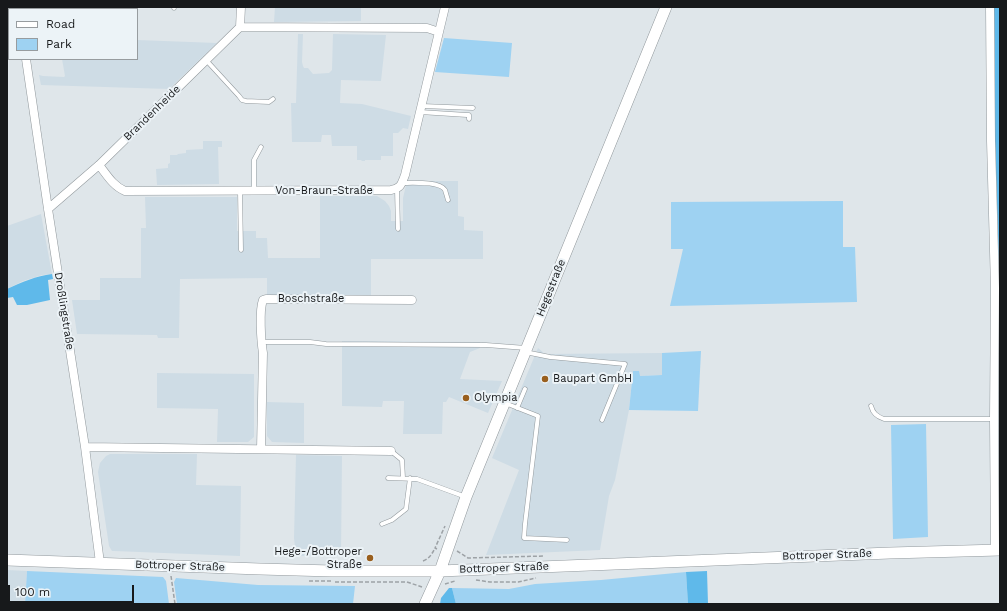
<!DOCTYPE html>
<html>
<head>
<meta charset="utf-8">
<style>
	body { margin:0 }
	#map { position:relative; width:1007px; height:611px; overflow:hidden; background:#dfe6ea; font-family:"Work Sans",sans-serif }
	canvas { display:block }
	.frame { position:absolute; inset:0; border:8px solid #17191b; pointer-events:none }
	.legend { position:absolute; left:8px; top:8px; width:130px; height:52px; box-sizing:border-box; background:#ecf3f7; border:1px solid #979c9f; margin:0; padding:5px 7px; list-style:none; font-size:12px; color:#17191b }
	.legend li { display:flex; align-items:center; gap:8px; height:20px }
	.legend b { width:20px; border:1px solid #979c9f }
	.scale { position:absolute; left:8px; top:585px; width:126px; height:18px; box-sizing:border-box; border:2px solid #17191b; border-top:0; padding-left:5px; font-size:12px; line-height:14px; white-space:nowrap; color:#17191b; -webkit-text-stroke:3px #ecf3f7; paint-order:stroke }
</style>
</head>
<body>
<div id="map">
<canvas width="1007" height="611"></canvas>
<div class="frame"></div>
<ul class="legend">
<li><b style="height:5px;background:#fff"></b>Road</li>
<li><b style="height:11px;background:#9ed2f2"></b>Park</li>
</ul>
<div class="scale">100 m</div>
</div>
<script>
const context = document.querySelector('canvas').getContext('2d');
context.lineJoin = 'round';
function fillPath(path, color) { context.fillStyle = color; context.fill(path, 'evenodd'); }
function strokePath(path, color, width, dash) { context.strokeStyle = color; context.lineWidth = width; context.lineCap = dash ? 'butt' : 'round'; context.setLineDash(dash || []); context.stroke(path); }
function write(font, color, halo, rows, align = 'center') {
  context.font = font + ' "Work Sans",sans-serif'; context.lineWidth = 4; context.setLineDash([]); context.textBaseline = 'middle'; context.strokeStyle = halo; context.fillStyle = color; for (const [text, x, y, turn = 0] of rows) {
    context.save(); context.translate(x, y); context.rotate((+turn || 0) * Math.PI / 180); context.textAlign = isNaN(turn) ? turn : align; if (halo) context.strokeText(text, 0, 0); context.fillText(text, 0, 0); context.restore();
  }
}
fillPath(new Path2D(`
	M 275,7 L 361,7 L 361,21 L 274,22 Z
	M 298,34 L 303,34 L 302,62 L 303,66 L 304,68 L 308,68 L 313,74 L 329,73 L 332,70 L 333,34 L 386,35 L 381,81 L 341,80 L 340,103 L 362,104 L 411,116 L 408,129 L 403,128 L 398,133 L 393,133 L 393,156 L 381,156 L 381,160 L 365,160 L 365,161 L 362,161 L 361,160 L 357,160 L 357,146 L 332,146 L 331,135 L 322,135 L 321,142 L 292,142 L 291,103 L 296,103 Z
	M 137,40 L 217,43 L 169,89 L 41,85 L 39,75 L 43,76 L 64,77 L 65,76 L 62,59 L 137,59 Z
	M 203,141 L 222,141 L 222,147 L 218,147 L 219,184 L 157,185 L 156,169 L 168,168 L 168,164 L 170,163 L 170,155 L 177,155 L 178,154 L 186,153 L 186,150 L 203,149 Z
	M 407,181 L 458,181 L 458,216 L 464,217 L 464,230 L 483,231 L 483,259 L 371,259 L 371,297 L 267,296 L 267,278 L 180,279 L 179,338 L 158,338 L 157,335 L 77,334 L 72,300 L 100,300 L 100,278 L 141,278 L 141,228 L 146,228 L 145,197 L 237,197 L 237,231 L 256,231 L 256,238 L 267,238 L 268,258 L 320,258 L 320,196 L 377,196 L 385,201 L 389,206 L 391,211 L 391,221 L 403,221 L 403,198 Z
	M 41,214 L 52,274 L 42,275 L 23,281 L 7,289 L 7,226 Z
	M 342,341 L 480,342 L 480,348 L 470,352 L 460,379 L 502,381 L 488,413 L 449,397 L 446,402 L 443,402 L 442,434 L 403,434 L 404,401 L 383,401 L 382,407 L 342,406 Z
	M 538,348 L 545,354 L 662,353 L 662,375 L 640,376 L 633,371 L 629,410 L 615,480 L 609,496 L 600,550 L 486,555 L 519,470 L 492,458 Z
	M 157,373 L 254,374 L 254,437 L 248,442 L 217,442 L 218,409 L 157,408 Z
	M 267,402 L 304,403 L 304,443 L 272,442 L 267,436 Z
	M 110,454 L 197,454 L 196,485 L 241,486 L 240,556 L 114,551 L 112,551 L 109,546 L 98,472 L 100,463 L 106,456 Z
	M 296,455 L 342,456 L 341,556 L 296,556 L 294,538 Z
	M 7,570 L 27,571 L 25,604 L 7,604 Z`), '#cedce5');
fillPath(new Path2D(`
	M 444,38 L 512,43 L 509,77 L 435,72 Z
	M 843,201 L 843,247 L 855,247 L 857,302 L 670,306 L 683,249 L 671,249 L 671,202 Z
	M 701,351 L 698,411 L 629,410 L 633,371 L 639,371 L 640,376 L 662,375 L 662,353 Z
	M 926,424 L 928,537 L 893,539 L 891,425 Z
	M 27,571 L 163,577 L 166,581 L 169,604 L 25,604 Z
	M 686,572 L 688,604 L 456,604 L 452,588 L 509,589 L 535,584 L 601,580 Z
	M 176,578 L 258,585 L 355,586 L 353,604 L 177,604 L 174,582 Z`), '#9ed2f2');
fillPath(new Path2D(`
	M 994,7 L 1000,7 L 1000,294 L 999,293 L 999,267 L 995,141 Z
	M 52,274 L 53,279 L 48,280 L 50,300 L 27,305 L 17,305 L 13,297 L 7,298 L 7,289 C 22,282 36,276 52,274 Z
	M 707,571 L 708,604 L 688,604 L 686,572 Z
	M 449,588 L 452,588 L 456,604 L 440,604 L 441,598 Z`), '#5fb9ea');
const lane = new Path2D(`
	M 109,7 L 109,9
	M 174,8 L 174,7
	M 206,60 L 239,96 L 242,100 L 246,101 L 269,102 L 273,99
	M 422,106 L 473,108
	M 420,112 L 467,115 L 469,115 L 469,119
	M 402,183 C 412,183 440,181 445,190 C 446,193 447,197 448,200
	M 397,189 L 398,229
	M 254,190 L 254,160 L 261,147
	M 240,191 L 241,250
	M 261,342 L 310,342 L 326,344 L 486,345 L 526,348
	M 525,352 L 550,357 L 625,364 L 602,420
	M 505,403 L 538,416 L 525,524 L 524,538 L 567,540
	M 871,406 C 873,413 876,416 884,419 L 994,419
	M 517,408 L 525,389
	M 391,451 L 402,460 L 403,478
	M 388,478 L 417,479 L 466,497
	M 382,524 L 392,520 L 406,509 L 410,478`);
const street = new Path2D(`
	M 19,7 L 19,9
	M 990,7 L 991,141 L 995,288 L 994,419 L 995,549
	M 439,32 L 445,7
	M 26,59 L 48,209 L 85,447 L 100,563
	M 99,165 C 107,175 113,186 125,191 L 391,190 C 401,188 401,185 405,175 L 439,32 L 427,28 L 240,27
	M 48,209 L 99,165 L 240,27 L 241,7
	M 85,447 L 391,451
	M 261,449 L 263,353 C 261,341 259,310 263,300 L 266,299 L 412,300`);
const secondary = new Path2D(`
	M 7,560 L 260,569 L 332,571 L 440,571 L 890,553 L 1000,550
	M 425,604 L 440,571 L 466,497 L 666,7`);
strokePath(lane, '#92999d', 5);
strokePath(street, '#92999d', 9);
strokePath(secondary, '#92999d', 12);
strokePath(new Path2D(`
	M 437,549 L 435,548 L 445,526
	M 457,551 L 468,558 L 544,556
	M 423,561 C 429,559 432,554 435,548
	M 171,576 L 175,604
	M 476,580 L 490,582 L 518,582 L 536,578
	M 309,581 L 331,581
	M 335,582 L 407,582 L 422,587
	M 445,584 L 455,581`), '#9da2a6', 1.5, [4, 2]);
strokePath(lane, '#fff', 4);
strokePath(street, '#fff', 8);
strokePath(secondary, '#fff', 11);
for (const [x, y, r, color] of [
	[545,379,4,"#995f1e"],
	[466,398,4,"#995f1e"],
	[370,558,4,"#995f1e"]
]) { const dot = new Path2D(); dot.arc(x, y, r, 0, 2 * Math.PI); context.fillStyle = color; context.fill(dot); strokePath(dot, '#ecf3f7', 1.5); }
write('11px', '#17191b', '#ecf3f7', [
	["Brandenheide",152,113,-44],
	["Von-Braun-Straße",324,191],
	["Hegestraße",551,288,-68],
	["Boschstraße",311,299],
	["Droßlingstraße",64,311,81],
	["Bottroper Straße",827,555,-2],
	["Bottroper Straße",180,566,2],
	["Bottroper Straße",504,568,-2]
]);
write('11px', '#17191b', '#ecf3f7', [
	["Baupart GmbH",553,379],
	["Olympia",474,398],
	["Hege-/Bottroper",362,552,"right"],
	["Straße",362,565,"right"]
], 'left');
</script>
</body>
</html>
